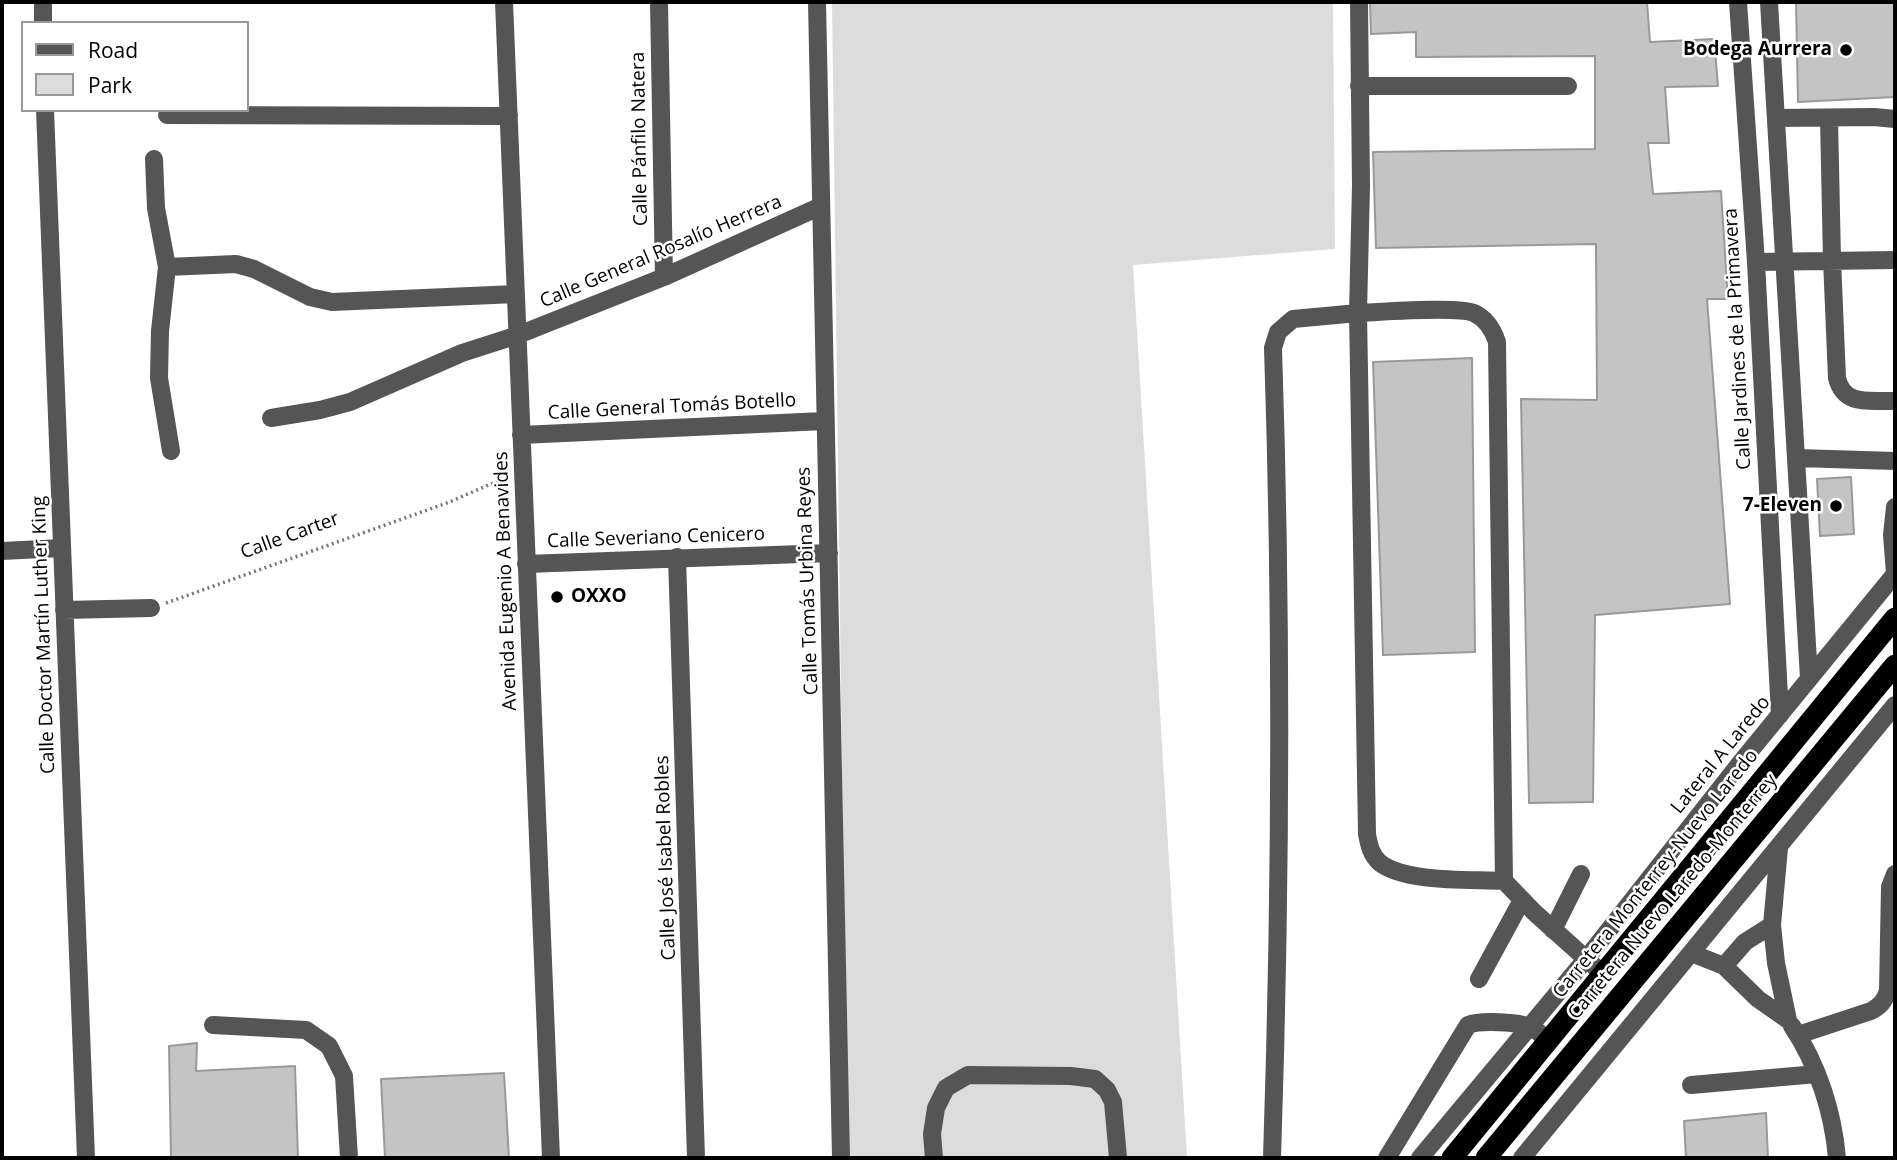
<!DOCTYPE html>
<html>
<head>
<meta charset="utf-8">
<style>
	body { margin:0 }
	#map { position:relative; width:1897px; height:1160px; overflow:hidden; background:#fff; font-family:"Open Sans",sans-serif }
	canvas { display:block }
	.frame { position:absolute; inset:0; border:4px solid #000; pointer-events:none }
	.legend { position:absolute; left:21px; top:21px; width:228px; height:91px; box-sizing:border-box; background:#fff; border:2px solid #999; margin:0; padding:9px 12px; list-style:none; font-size:21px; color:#000 }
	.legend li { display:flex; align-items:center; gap:14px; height:35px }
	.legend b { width:35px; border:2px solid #999 }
</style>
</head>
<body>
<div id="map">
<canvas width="1897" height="1160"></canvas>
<div class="frame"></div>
<ul class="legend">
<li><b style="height:9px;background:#555"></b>Road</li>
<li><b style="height:19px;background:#dcdcdc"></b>Park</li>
</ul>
</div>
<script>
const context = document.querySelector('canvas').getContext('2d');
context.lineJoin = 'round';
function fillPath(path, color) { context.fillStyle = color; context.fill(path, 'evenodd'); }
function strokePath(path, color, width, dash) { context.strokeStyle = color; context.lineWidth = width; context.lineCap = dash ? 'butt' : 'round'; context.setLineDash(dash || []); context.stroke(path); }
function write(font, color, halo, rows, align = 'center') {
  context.font = font + ' "Open Sans",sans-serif'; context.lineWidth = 5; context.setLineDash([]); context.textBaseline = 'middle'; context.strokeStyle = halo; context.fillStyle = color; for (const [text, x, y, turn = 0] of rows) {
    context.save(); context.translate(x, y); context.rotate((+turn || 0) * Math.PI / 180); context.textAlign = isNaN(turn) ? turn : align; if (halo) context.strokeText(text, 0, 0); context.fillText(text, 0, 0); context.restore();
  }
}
fillPath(new Path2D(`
	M 832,2 L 1333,2 L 1335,249 L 1133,265 L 1187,1158 L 847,1158 Z`), '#dcdcdc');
const building = new Path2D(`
	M 1370,2 L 1647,2 L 1650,42 L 1714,39 L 1718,86 L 1665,87 L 1669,143 L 1648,143 L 1653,194 L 1721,191 L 1728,299 L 1707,299 L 1730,604 L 1595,615 L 1593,802 L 1529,803 L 1521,399 L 1597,400 L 1596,244 L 1376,248 L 1373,152 L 1595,149 L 1595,56 L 1416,57 L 1416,32 L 1371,34 Z
	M 1796,2 L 1895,2 L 1895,97 L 1798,102 Z
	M 1472,358 L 1475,652 L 1383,655 L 1373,362 Z
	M 1851,477 L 1854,534 L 1820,536 L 1817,479 Z
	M 197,1043 L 196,1071 L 295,1066 L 298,1158 L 171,1158 L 169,1046 Z
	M 504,1073 L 509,1158 L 385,1158 L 381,1079 Z
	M 1766,1113 L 1768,1158 L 1686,1158 L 1684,1121 Z`);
fillPath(building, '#c4c4c4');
strokePath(building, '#999', 2);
strokePath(new Path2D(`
	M 166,603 L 447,503 L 507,477`), '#777', 3.5, [2, 3.5]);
strokePath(new Path2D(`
	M 43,2 L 43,23
	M 504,2 L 551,1158
	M 659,2 L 664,277
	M 817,2 L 841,1158
	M 1738,2 L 1756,262 L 1780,715
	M 1769,2 L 1809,678
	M 1359,86 L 1568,86
	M 45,110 L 86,1158
	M 167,115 L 509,116
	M 1777,118 L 1874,117 L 1895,119
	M 1829,118 L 1832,260 L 1837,378 C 1844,407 1870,400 1895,401
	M 154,159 L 156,208 L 167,267 L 236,264 L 254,269 L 310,297 L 332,302 L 516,294
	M 1756,262 L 1895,260
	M 167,267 L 160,331 L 159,378 L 171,451
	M 271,418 L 320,410 L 350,402 L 462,353 L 518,335 L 664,277 L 819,207
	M 521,435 L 824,421
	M 1797,458 L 1895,461
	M 1895,507 L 1892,535 L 1895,573
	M 2,551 L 62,548
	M 677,557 L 696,1158
	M 526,564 L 829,553
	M 64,610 L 151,608
	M 1504,881 L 1497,342 C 1493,330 1487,319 1474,313 C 1457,306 1381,312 1358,313 L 1367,834 C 1369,845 1371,855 1380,863 C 1407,883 1471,879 1504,881 L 1535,913 L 1603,974
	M 1553,930 L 1581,874
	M 1691,953 L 1724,966 L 1758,999 L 1788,1020 L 1776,963 L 1772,925 L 1779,848
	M 1724,966 L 1745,942 L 1772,925
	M 1479,979 L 1522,900
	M 213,1025 L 306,1030 L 329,1046 L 344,1076 L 349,1158
	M 1792,1026 C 1818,1065 1833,1112 1837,1158
	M 1798,1035 L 1871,1011 C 1880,1006 1884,1002 1888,991 L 1890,887 L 1895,874
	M 1691,1085 L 1817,1074
	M 934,1158 L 932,1134 L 936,1108 L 946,1088 L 968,1075 L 1071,1076 L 1095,1079 L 1107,1090 L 1113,1102 L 1118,1158
	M 1272,1158 C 1281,888 1282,618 1273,348 L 1278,332 L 1293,319 L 1358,313 L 1361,186 L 1359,2
	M 1387,1158 L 1468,1025 C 1480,1020 1519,1022 1530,1027 C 1536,1029 1543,1036 1548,1041
	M 1420,1158 L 1586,959 L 1741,762 L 1895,574
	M 1522,1158 L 1895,705`), '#555', 18);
strokePath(new Path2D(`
	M 1452,1158 L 1895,618
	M 1486,1158 L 1895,665`), '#000', 21);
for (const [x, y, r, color] of [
	[1846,50,7,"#000"],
	[1836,506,7,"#000"],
	[557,597,7,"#000"]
]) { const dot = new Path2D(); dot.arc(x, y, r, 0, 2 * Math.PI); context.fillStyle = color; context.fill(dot); strokePath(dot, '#fff', 2.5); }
write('bold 19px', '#000', '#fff', [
	["Bodega Aurrera",1832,50],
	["7-Eleven",1822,506],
	["OXXO",571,597,"left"]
], 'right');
write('19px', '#000', '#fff', [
	["Calle Pánfilo Natera",640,139,-91],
	["Calle General Rosalío Herrera",661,252,-23],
	["Calle Jardines de la Primavera",1738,339,-93],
	["Calle General Tomás Botello",672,407,-3],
	["Calle Carter",290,536,-20],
	["Calle Severiano Cenicero",656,538,-2],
	["Avenida Eugenio A Benavides",506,581,-92],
	["Calle Tomás Urbina Reyes",808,581,-92],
	["Calle Doctor Martín Luther King",44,635,-92],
	["Lateral A Laredo",1721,755,-51],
	["Calle José Isabel Robles",666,858,-92],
	["Carretera Monterrey-Nuevo Laredo",1656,874,-51],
	["Carretera Nuevo Laredo-Monterrey",1673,897,-50]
]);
</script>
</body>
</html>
